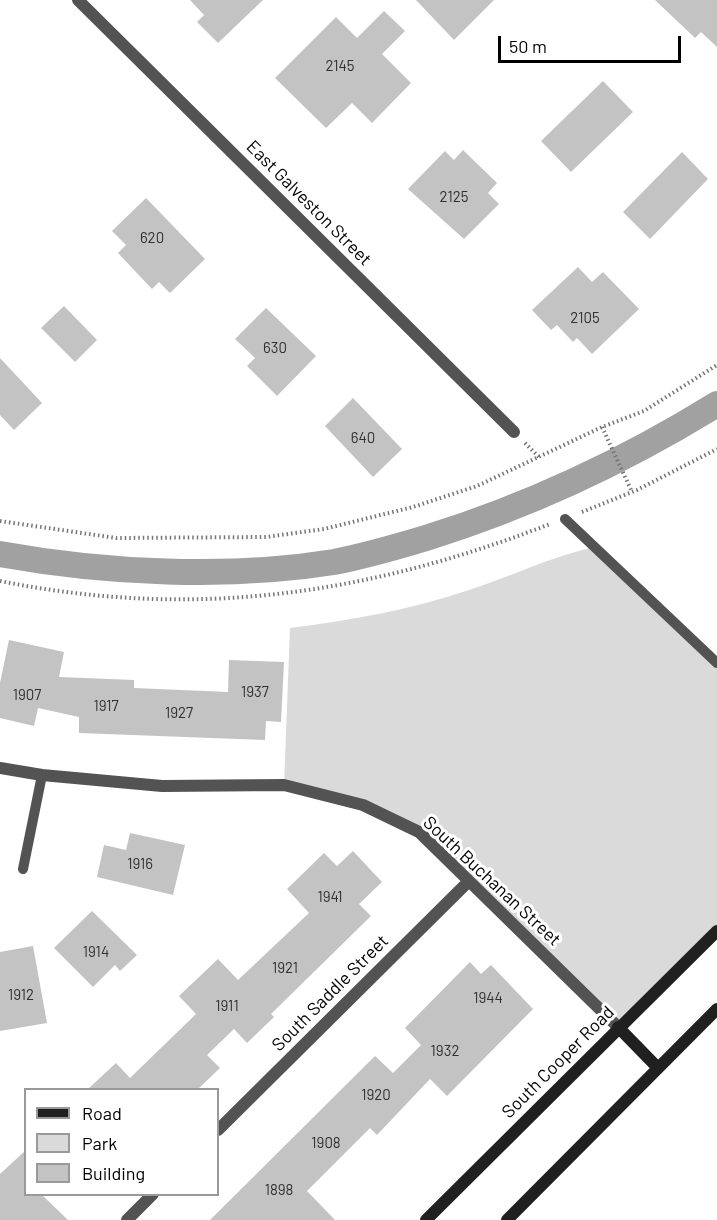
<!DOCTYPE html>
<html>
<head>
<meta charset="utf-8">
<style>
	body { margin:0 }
	#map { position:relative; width:717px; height:1220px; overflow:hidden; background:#fff; font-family:Barlow,sans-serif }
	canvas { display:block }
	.legend { position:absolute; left:24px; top:1088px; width:195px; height:108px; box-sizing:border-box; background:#fff; border:2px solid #999; margin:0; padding:8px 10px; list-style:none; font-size:18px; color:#000 }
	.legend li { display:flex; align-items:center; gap:12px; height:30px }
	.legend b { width:30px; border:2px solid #999 }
	.scale { position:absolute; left:498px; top:36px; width:183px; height:27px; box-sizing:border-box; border:3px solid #000; border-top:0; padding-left:8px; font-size:18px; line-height:21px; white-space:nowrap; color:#000; -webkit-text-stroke:4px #fff; paint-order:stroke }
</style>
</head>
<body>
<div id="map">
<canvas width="717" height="1220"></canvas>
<ul class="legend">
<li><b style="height:8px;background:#202020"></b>Road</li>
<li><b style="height:16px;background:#dadada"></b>Park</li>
<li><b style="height:16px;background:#c3c3c3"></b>Building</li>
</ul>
<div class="scale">50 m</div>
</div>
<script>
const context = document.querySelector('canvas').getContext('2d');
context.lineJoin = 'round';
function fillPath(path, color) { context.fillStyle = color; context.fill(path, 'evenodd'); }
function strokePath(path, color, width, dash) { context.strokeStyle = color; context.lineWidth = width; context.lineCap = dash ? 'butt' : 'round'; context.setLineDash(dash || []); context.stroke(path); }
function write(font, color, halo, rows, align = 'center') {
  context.font = font + ' Barlow,sans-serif'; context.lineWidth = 6; context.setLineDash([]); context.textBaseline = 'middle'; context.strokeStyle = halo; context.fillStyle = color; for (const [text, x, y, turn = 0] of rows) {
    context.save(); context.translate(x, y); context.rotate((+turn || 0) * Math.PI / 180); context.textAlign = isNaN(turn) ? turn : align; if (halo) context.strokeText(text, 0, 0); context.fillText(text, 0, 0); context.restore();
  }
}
fillPath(new Path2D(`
	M 594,547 L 717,663 L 717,931 L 618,1027 L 419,832 L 363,805 L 284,785 L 290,628 C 352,620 410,610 469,590 C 512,576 550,557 594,547 Z`), '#dadada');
strokePath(new Path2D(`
	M 0,554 C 104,573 229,579 334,562 C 365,556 396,547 426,538 C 529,506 625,461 717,404`), '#a1a1a1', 26);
fillPath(new Path2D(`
	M 190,0 L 263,0 L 218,43 L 197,22 L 204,15 Z
	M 416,0 L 494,0 L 454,40 Z
	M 655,0 L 717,0 L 717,47 L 701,32 L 695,38 Z
	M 384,11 L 405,31 L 382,54 L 411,83 L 372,123 L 352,103 L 326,128 L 275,78 L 336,17 L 357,38 Z
	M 603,81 L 633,112 L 571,172 L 541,141 Z
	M 463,150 L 497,183 L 488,193 L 499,204 L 464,239 L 408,189 L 445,151 L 454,160 Z
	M 682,152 L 708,179 L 650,239 L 623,212 Z
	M 146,198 L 205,259 L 170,293 L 159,282 L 152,289 L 118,253 L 126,245 L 112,231 Z
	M 578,267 L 592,282 L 603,272 L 639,309 L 592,354 L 577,338 L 573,342 L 557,325 L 551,330 L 532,310 Z
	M 64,306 L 97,340 L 75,362 L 41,328 Z
	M 266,308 L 316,356 L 277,396 L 247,366 L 255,358 L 235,339 Z
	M 0,358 L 42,403 L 14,430 L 0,415 Z
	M 353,398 L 402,449 L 373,477 L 325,426 Z
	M 9,640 L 64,652 L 59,677 L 134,680 L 134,688 L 228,692 L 229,660 L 284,662 L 281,722 L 266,721 L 265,740 L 79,733 L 79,717 L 38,708 L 34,726 L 0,718 L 0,683 Z
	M 130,833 L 185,845 L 173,895 L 97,877 L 104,845 L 126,850 Z
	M 353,851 L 382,882 L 359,904 L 371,916 L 271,1014 L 274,1017 L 247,1043 L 234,1029 L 207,1055 L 220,1068 L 198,1089 L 88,1089 L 116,1063 L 130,1078 L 196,1014 L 179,996 L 218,959 L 238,980 L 309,913 L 287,889 L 324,853 L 337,866 Z
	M 92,911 L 137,955 L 120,971 L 115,965 L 93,987 L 54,948 Z
	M 33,946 L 47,1023 L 0,1031 L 0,952 Z
	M 470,962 L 481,974 L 491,965 L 533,1009 L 447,1096 L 430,1079 L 377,1135 L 370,1128 L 307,1191 L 335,1220 L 210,1220 L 375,1056 L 393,1073 L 421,1045 L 405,1028 Z
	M 26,1150 L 26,1194 L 41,1194 L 68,1220 L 0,1220 L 0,1174 Z`), '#c3c3c3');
strokePath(new Path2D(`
	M 602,427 L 632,492
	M 525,443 L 539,457
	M 582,512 L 637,490 L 717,449
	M 0,521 L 116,538 L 266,537 L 324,529 L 413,507 L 477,486 L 602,427 L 644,411 L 717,365
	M 0,581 C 194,620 366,595 550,524`), '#757575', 4, [1.5, 3]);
strokePath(new Path2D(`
	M 565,519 L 717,663
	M 23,869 L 42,775`), '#535353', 10);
strokePath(new Path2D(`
	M 78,0 L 514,432
	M 0,768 L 42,775 L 162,786 L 284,785 L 363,805 L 419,832 L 618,1027
	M 218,1130 L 469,881
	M 127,1220 L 153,1194`), '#535353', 12);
strokePath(new Path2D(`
	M 618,1027 L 658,1068
	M 426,1220 L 717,931
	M 507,1220 L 717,1009`), '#202020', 12);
write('15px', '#313131', null, [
	["2145",340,66],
	["2125",454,197],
	["620",152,238],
	["2105",585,318],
	["630",275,348],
	["640",363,438],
	["1937",255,692],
	["1907",27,695],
	["1917",106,706],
	["1927",179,713],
	["1916",140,864],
	["1941",330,897],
	["1914",96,952],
	["1921",285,968],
	["1912",21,995],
	["1944",488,998],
	["1911",227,1006],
	["1932",445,1051],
	["1920",376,1095],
	["1908",326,1143],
	["1898",279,1190]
]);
write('18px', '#000', '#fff', [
	["East Galveston Street",309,203,45],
	["South Buchanan Street",492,881,43],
	["South Saddle Street",330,993,-45],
	["South Cooper Road",558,1062,-45]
]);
</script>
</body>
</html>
